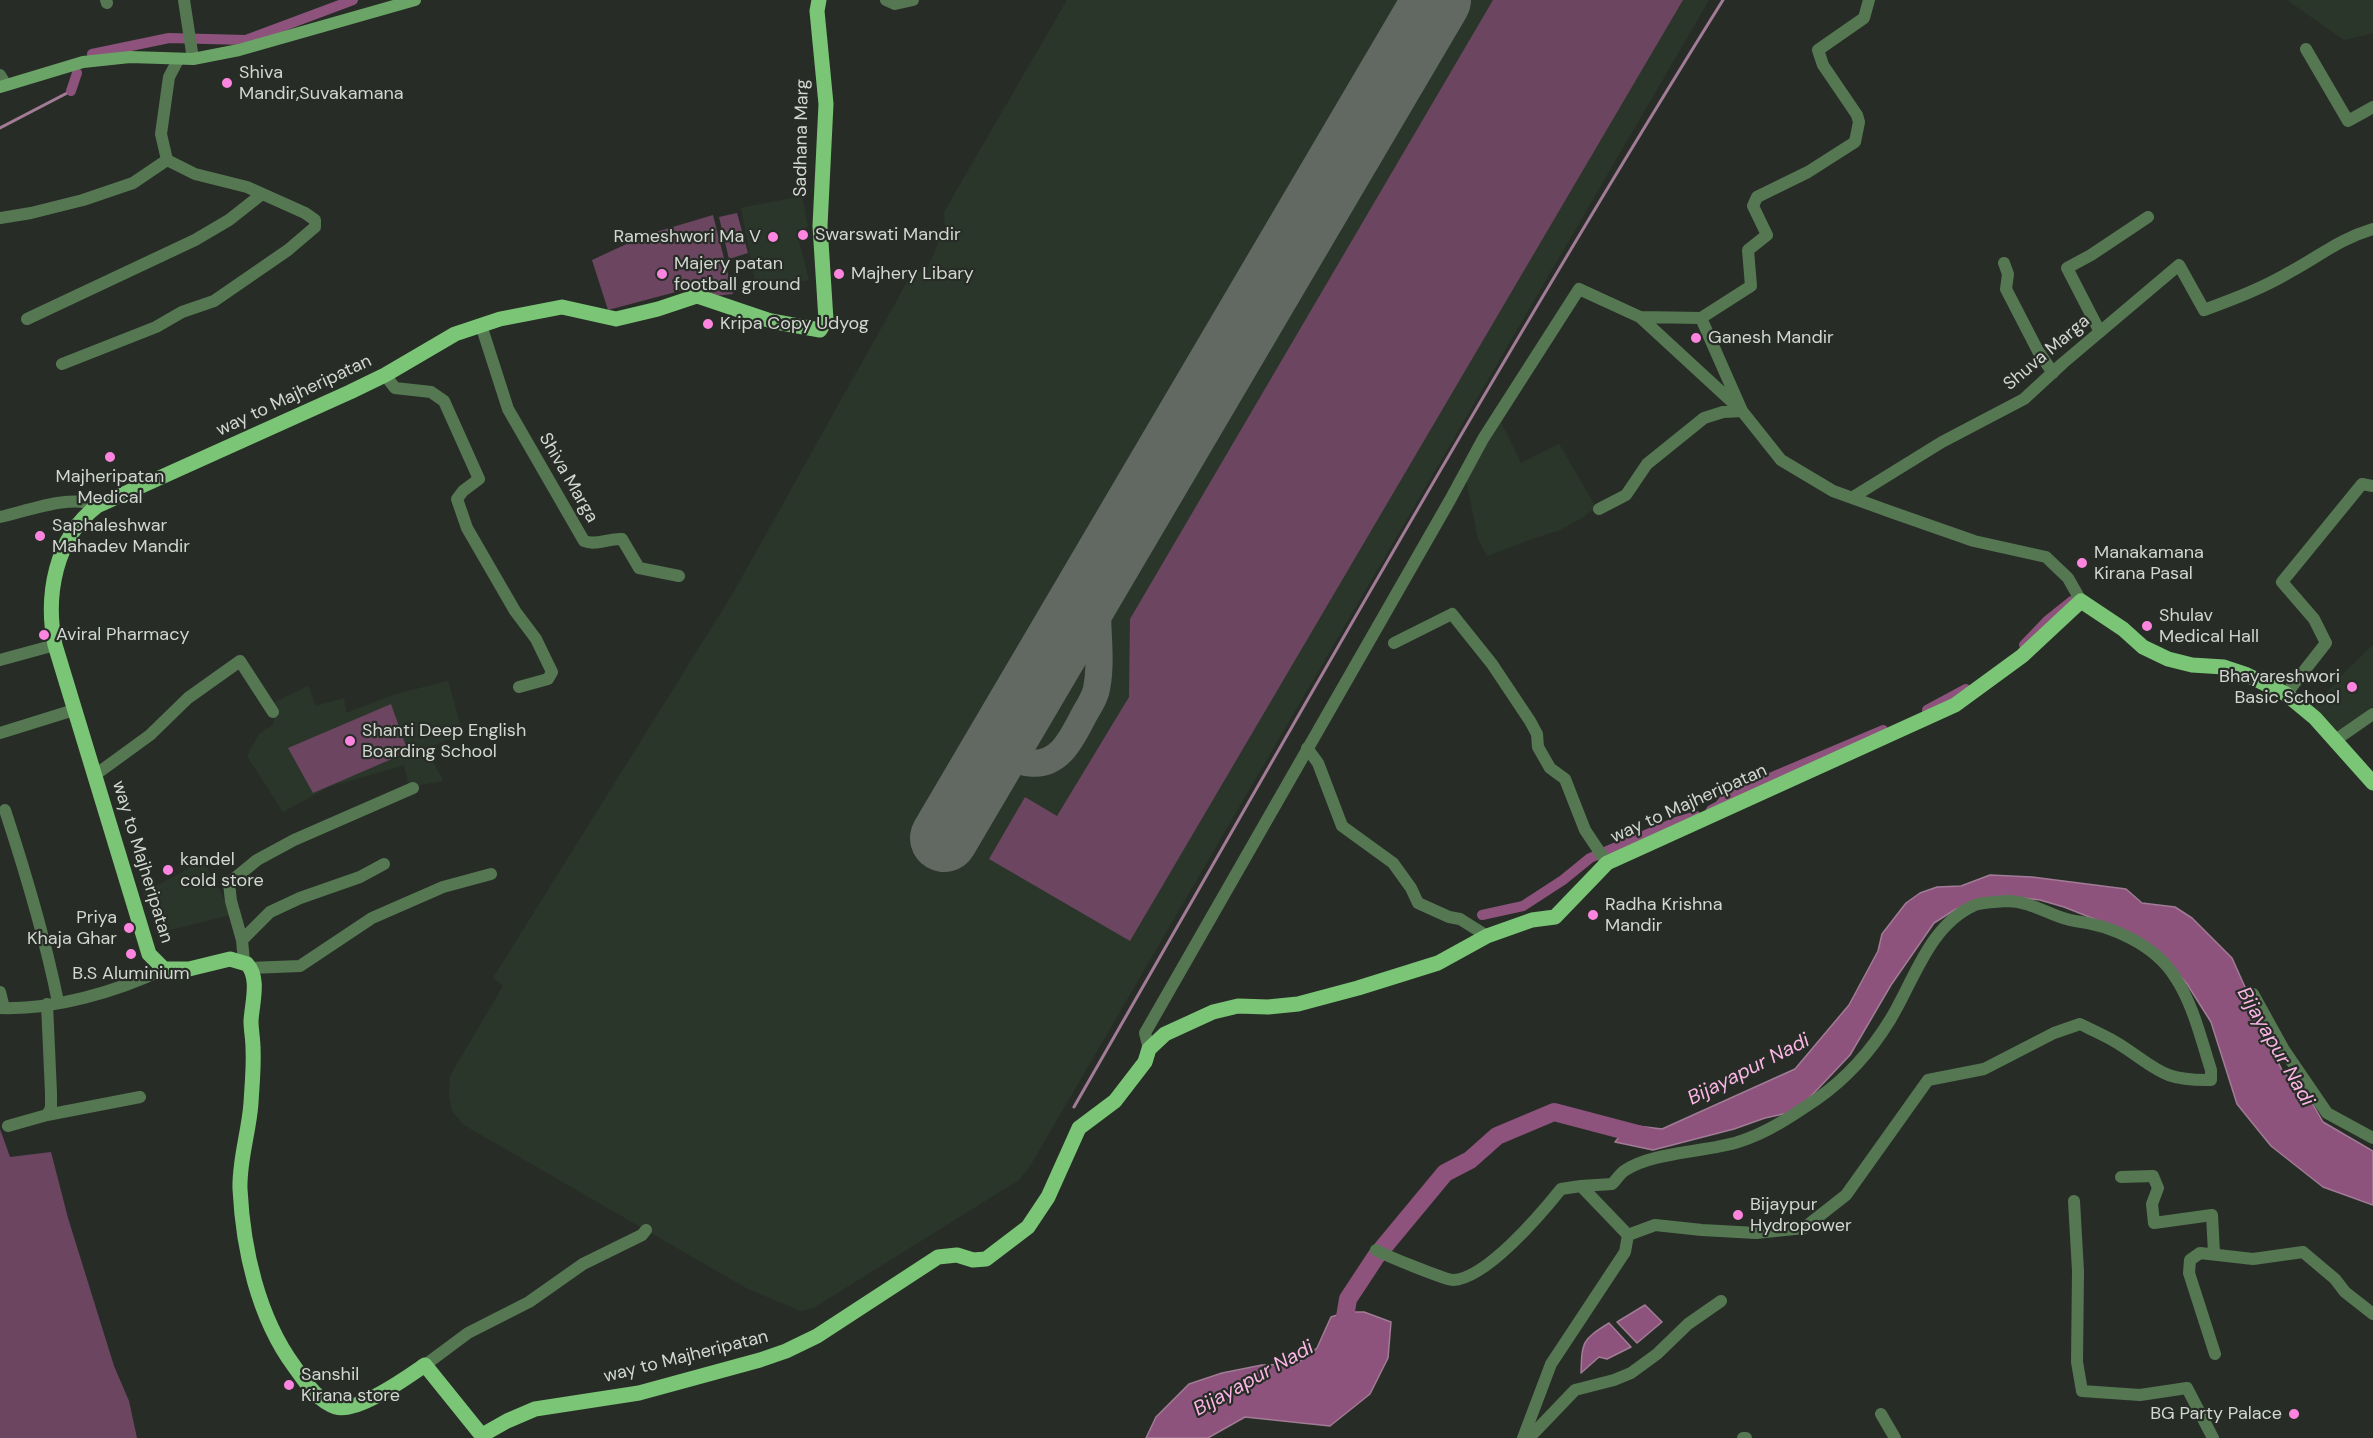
<!DOCTYPE html>
<html>
<head>
<meta charset="utf-8">
<style>
	body { margin:0 }
	canvas { display:block; background:#272d26 }
</style>
</head>
<body>
<canvas width="2373" height="1438"></canvas>
<script>
const context = document.querySelector('canvas').getContext('2d');
context.lineJoin = 'round';
function fillPath(path, color) { context.fillStyle = color; context.fill(path, 'evenodd'); }
function strokePath(path, color, width, dash) { context.strokeStyle = color; context.lineWidth = width; context.lineCap = dash ? 'butt' : 'round'; context.setLineDash(dash || []); context.stroke(path); }
function write(font, color, halo, rows, align = 'center') {
  context.font = font + ' "DM Sans",sans-serif'; context.lineWidth = 4.5; context.setLineDash([]); context.textBaseline = 'middle'; context.strokeStyle = halo; context.fillStyle = color; for (const [text, x, y, turn = 0] of rows) {
    context.save(); context.translate(x, y); context.rotate((+turn || 0) * Math.PI / 180); context.textAlign = isNaN(turn) ? turn : align; if (halo) context.strokeText(text, 0, 0); context.fillText(text, 0, 0); context.restore();
  }
}
fillPath(new Path2D(`
	M 1067,0 L 1709,0 L 1030,1166 L 1019,1180 L 813,1308 L 801,1311 L 748,1289 L 464,1125 L 452,1111 L 449,1096 L 450,1076 L 503,986 L 493,978 L 732,595 L 911,275 L 928,267 L 945,228 L 944,212 Z
	M 2287,0 L 2373,0 L 2373,33 L 2344,40 Z
	M 802,196 L 808,227 L 796,230 L 809,280 L 757,291 L 741,208 Z
	M 1499,418 L 1521,463 L 1559,444 L 1596,507 L 1582,518 L 1560,530 L 1532,539 L 1487,556 L 1478,539 L 1465,474 Z
	M 2373,645 L 2373,706 L 2335,734 L 2313,707 L 2348,669 Z
	M 448,681 L 463,734 L 426,748 L 443,781 L 409,787 L 404,765 L 329,787 L 283,812 L 247,756 L 259,734 L 273,725 L 276,711 L 271,704 L 308,686 L 316,706 L 344,698 L 346,713 L 396,694 Z
	M 203,861 L 219,889 L 231,915 L 166,931 L 152,912 L 143,893 Z`), '#2b362a');
fillPath(new Path2D(`
	M 1493,0 L 1683,0 L 1130,941 L 989,859 L 1025,797 L 1057,816 L 1129,697 L 1130,619 Z
	M 737,213 L 748,253 L 729,259 L 719,217 Z
	M 713,215 L 733,294 L 715,296 L 687,289 L 608,310 L 592,260 L 646,235 Z
	M 391,704 L 408,752 L 313,793 L 288,748 Z
	M 0,1129 L 10,1157 L 51,1152 L 68,1218 L 114,1366 L 129,1401 L 137,1438 L 0,1438 Z`), '#6c4561');
const water = new Path2D(`
	M 1990,875 L 2032,877 L 2126,889 L 2142,903 L 2175,907 L 2192,918 L 2232,958 L 2249,996 L 2262,1018 L 2274,1054 L 2283,1072 L 2307,1094 L 2323,1122 L 2373,1151 L 2373,1205 L 2323,1187 L 2271,1146 L 2237,1104 L 2211,1022 L 2187,984 L 2165,958 L 2112,926 L 2064,907 L 2040,900 L 2008,896 L 1993,897 L 1956,909 L 1934,923 L 1891,985 L 1850,1055 L 1797,1111 L 1765,1118 L 1734,1129 L 1653,1150 L 1615,1142 L 1629,1125 L 1662,1129 L 1795,1069 L 1849,1005 L 1878,951 L 1882,934 L 1906,903 L 1920,893 L 1937,887 L 1961,886 Z
	M 1645,1305 L 1662,1322 L 1637,1343 L 1617,1322 Z
	M 1347,1312 L 1364,1312 L 1391,1322 L 1388,1358 L 1370,1394 L 1330,1426 L 1245,1417 L 1208,1438 L 1146,1438 L 1156,1417 L 1189,1384 L 1222,1373 L 1262,1365 L 1296,1364 L 1317,1348 L 1331,1317 Z
	M 1609,1323 L 1631,1347 L 1607,1359 L 1599,1357 L 1581,1373 C 1582,1341 1582,1340 1609,1323 Z`);
fillPath(water, '#8d537d');
strokePath(water, '#a27b96', 1.5);
strokePath(new Path2D(`
	M 0,128 L 71,91
	M 1074,1107 C 1287,736 1497,363 1723,0`), '#a27b96', 3);
strokePath(new Path2D(`
	M 92,54 L 169,38 L 246,40 L 353,0
	M 71,91 L 77,73
	M 2024,645 L 2047,621 L 2072,601
	M 1927,710 L 1966,689
	M 1711,810 L 1719,806 L 1727,796 L 1883,730
	M 1482,915 L 1523,906 L 1563,880 L 1590,858 L 1676,822 L 1696,816`), '#8d537d', 10);
strokePath(new Path2D(`
	M 1342,1335 L 1348,1299 L 1377,1255 L 1445,1173 L 1470,1160 L 1497,1136 L 1554,1112 L 1649,1137`), '#8d537d', 18);
strokePath(new Path2D(`
	M 1047,663 C 1025,689 977,702 1000,745 C 1006,755 1018,762 1030,763 C 1060,766 1072,738 1084,715 C 1089,706 1096,696 1097,686 C 1103,653 1094,618 1099,585 C 1101,573 1108,562 1113,551`), '#626862', 27);
strokePath(new Path2D(`
	M 944,838 L 1437,0`), '#626862', 68);
strokePath(new Path2D(`
	M 106,0 L 107,3
	M 184,0 L 193,59
	M 886,0 L 895,4 L 913,0
	M 2306,49 L 2348,121 L 2373,107
	M 0,75 L 6,85
	M 0,218 L 31,213 L 83,200 L 133,183 L 167,160
	M 2004,263 L 2008,274 L 2006,289 L 2038,351 L 2053,373
	M 1701,318 L 1751,286 L 1748,250 L 1767,235 L 1753,206 L 1757,197 L 1808,172 L 1855,142 L 1859,122 L 1857,115 L 1823,65 L 1818,50 L 1864,18 L 1869,0
	M 27,319 L 195,240 L 229,220 L 262,194
	M 481,325 L 508,409 L 584,541 C 596,546 609,538 622,539 L 639,568 L 679,576
	M 2100,332 L 2067,268 L 2091,255 L 2148,217
	M 62,364 L 156,327 L 182,312 L 214,301 L 288,250 L 315,227 L 315,220 L 305,213 L 247,187 L 195,174 L 167,160 L 161,134 L 169,77 L 178,60
	M 385,375 L 395,388 L 431,392 L 444,401 L 479,479 L 463,491 L 457,499 L 467,528 L 515,611 L 536,639 L 552,672 L 548,679 L 519,687
	M 1853,497 L 1942,442 L 2024,399 L 2063,363 L 2179,265 L 2204,310 C 2234,299 2263,288 2290,272 C 2320,256 2339,239 2373,229
	M 1599,509 L 1626,495 L 1647,464 L 1704,418 L 1723,412 L 1742,411 L 1640,317
	M 0,517 C 27,511 73,493 97,506
	M 1394,643 L 1452,614 L 1492,664 L 1530,721 L 1537,734 L 1538,747 L 1550,768 L 1565,779 L 1585,830 L 1607,863
	M 0,660 L 55,645
	M 2286,694 L 2326,643 L 2314,619 L 2282,582 L 2362,484 L 2373,486
	M 0,733 L 74,710
	M 2334,741 L 2373,714
	M 1307,748 L 1318,763 L 1342,826 L 1393,863 L 1411,888 L 1418,903 L 1449,917 L 1460,919 L 1487,936
	M 95,775 L 150,735 L 188,698 L 240,661 L 273,712
	M 5,810 C 26,874 45,937 58,1002
	M 242,940 L 270,912 L 300,898 L 360,877 L 384,864
	M 244,962 L 242,940 L 231,901 L 229,883 L 257,860 L 294,840 L 413,788
	M 250,968 L 300,966 L 372,918 L 443,887 L 491,874
	M 0,992 L 4,1008
	M 2253,994 L 2284,1050 L 2327,1113 L 2373,1138
	M 47,1004 L 51,1093 L 51,1108 L 47,1115 L 140,1097
	M 0,1008 C 53,1010 116,992 164,969
	M 1149,1049 L 1145,1033 L 1450,500 L 1483,439 L 1579,289 L 1640,317 L 1701,318 L 1742,411 L 1781,460 L 1833,491 L 1894,513 L 1974,541 L 2046,557 L 2068,578 L 2081,601
	M 8,1126 L 47,1115
	M 2121,1177 L 2153,1176 L 2158,1188 L 2152,1204 L 2154,1223 L 2212,1215 L 2214,1253
	M 1581,1186 L 1612,1184 C 1616,1180 1620,1174 1624,1171 C 1650,1152 1707,1152 1738,1142 C 1767,1133 1792,1116 1817,1099 C 1847,1078 1871,1051 1890,1020 C 1914,981 1929,925 1975,905 C 1983,902 1997,902 2006,901 C 2034,901 2052,918 2075,921 C 2111,925 2155,945 2175,977 C 2193,1004 2201,1039 2211,1070 L 2211,1080 C 2163,1081 2159,1070 2122,1046 C 2109,1037 2094,1031 2080,1024 L 2054,1033 L 1984,1069 L 1928,1080 L 1846,1195 L 1804,1228 L 1756,1233 L 1702,1230 L 1655,1225 L 1628,1235
	M 2074,1201 L 2078,1271 L 2077,1362 L 2082,1391 L 2140,1395 L 2187,1388 L 2213,1438
	M 1376,1250 C 1384,1255 1446,1280 1453,1280 C 1486,1279 1541,1214 1561,1189 L 1581,1186 L 1628,1235 L 1625,1252 L 1551,1364 L 1523,1438
	M 2215,1354 L 2189,1273 L 2190,1260 L 2200,1253 L 2253,1259 L 2303,1252 L 2335,1279 L 2345,1292 L 2373,1314
	M 425,1365 L 468,1333 L 529,1302 L 583,1264 L 642,1235 L 646,1230
	M 1881,1414 L 1895,1438
	M 1529,1438 L 1575,1390 L 1614,1380 L 1631,1373 L 1657,1354 L 1688,1324 L 1721,1301
	M 1743,1438 L 1746,1438`), '#557852', 12);
strokePath(new Path2D(`
	M 0,87 L 83,62 L 130,57 L 193,59 L 239,50 L 415,0`), '#6ba467', 12);
strokePath(new Path2D(`
	M 819,0 L 817,11 L 826,104 L 820,226 L 826,320 L 820,330 L 771,321 L 697,296 L 658,309 L 616,319 L 562,307 L 500,319 L 455,334 L 385,375 L 350,392 L 97,506 C 55,538 45,596 55,645 L 149,954 L 164,969 L 189,969 L 230,959 L 247,964 C 260,978 252,1003 251,1021 C 251,1030 253,1039 253,1048 C 254,1066 252,1085 251,1103 C 249,1132 239,1160 240,1189 C 243,1249 258,1317 294,1366 C 304,1380 317,1401 336,1407 C 358,1413 406,1378 425,1365 L 479,1432 L 484,1434 L 507,1421 L 535,1409 L 639,1393 L 760,1360 L 786,1351 L 817,1336 L 938,1257 L 957,1255 L 973,1260 L 986,1259 L 1028,1227 L 1048,1197 L 1079,1128 L 1115,1101 L 1145,1062 L 1149,1049 L 1165,1034 L 1213,1012 L 1238,1006 L 1268,1007 L 1298,1004 L 1358,988 L 1438,963 L 1487,936 L 1532,920 L 1555,917 L 1607,863 L 1955,705 L 2022,656 L 2081,601 L 2123,629 L 2143,647 L 2168,659 L 2192,665 L 2224,667 L 2245,674 L 2286,694 L 2315,718 L 2373,783`), '#7bc576', 15);
for (const [x, y, r, color] of [
	[227,83,6,"#fe85df"],
	[803,235,6,"#fe85df"],
	[773,237,6,"#fe85df"],
	[662,274,6,"#fe85df"],
	[839,274,6,"#fe85df"],
	[708,324,6,"#fe85df"],
	[1696,338,6,"#fe85df"],
	[110,457,6,"#fe85df"],
	[40,536,6,"#fe85df"],
	[2082,563,6,"#fe85df"],
	[2147,626,6,"#fe85df"],
	[44,635,6,"#fe85df"],
	[2352,687,6,"#fe85df"],
	[350,741,6,"#fe85df"],
	[168,870,6,"#fe85df"],
	[1593,915,6,"#fe85df"],
	[129,928,6,"#fe85df"],
	[131,954,6,"#fe85df"],
	[1738,1215,6,"#fe85df"],
	[289,1385,6,"#fe85df"],
	[2294,1414,6,"#fe85df"]
]) { const dot = new Path2D(); dot.arc(x, y, r, 0, 2 * Math.PI); context.fillStyle = color; context.fill(dot); strokePath(dot, '#272d26', 2); }
write('18px', '#d3d7d2', '#272d26', [
	["Shiva",239,73],
	["Mandir,Suvakamana",239,94],
	["Swarswati Mandir",815,235],
	["Rameshwori Ma V",761,237,"right"],
	["Majery patan",674,264],
	["football ground",674,285],
	["Majhery Libary",851,274],
	["Kripa Copy Udyog",720,324],
	["Ganesh Mandir",1708,338],
	["Majheripatan",110,477,"center"],
	["Medical",110,498,"center"],
	["Saphaleshwar",52,526],
	["Mahadev Mandir",52,547],
	["Manakamana",2094,553],
	["Kirana Pasal",2094,574],
	["Shulav",2159,616],
	["Medical Hall",2159,637],
	["Aviral Pharmacy",56,635],
	["Bhayareshwori",2340,677,"right"],
	["Basic School",2340,698,"right"],
	["Shanti Deep English",362,731],
	["Boarding School",362,752],
	["kandel",180,860],
	["cold store",180,881],
	["Radha Krishna",1605,905],
	["Mandir",1605,926],
	["Priya",117,918,"right"],
	["Khaja Ghar",117,939,"right"],
	["B.S Aluminium",131,974,"center"],
	["Bijaypur",1750,1205],
	["Hydropower",1750,1226],
	["Sanshil",301,1375],
	["Kirana store",301,1396],
	["BG Party Palace",2282,1414,"right"]
], 'left');
write('18px', '#d3d7d2', '#272d26', [
	["Sadhana Marg",802,138,-89],
	["Shuva Marga",2047,353,-40],
	["way to Majheripatan",294,396,-25],
	["Shiva Marga",568,478,60],
	["way to Majheripatan",1689,804,-24],
	["way to Majheripatan",142,862,73],
	["way to Majheripatan",686,1357,-14]
]);
write('italic 20px', '#fbb5e6', '#272d26', [
	["Bijayapur Nadi",2275,1047,60],
	["Bijayapur Nadi",1749,1070,-27],
	["Bijayapur Nadi",1254,1379,-29]
]);
</script>
</body>
</html>
